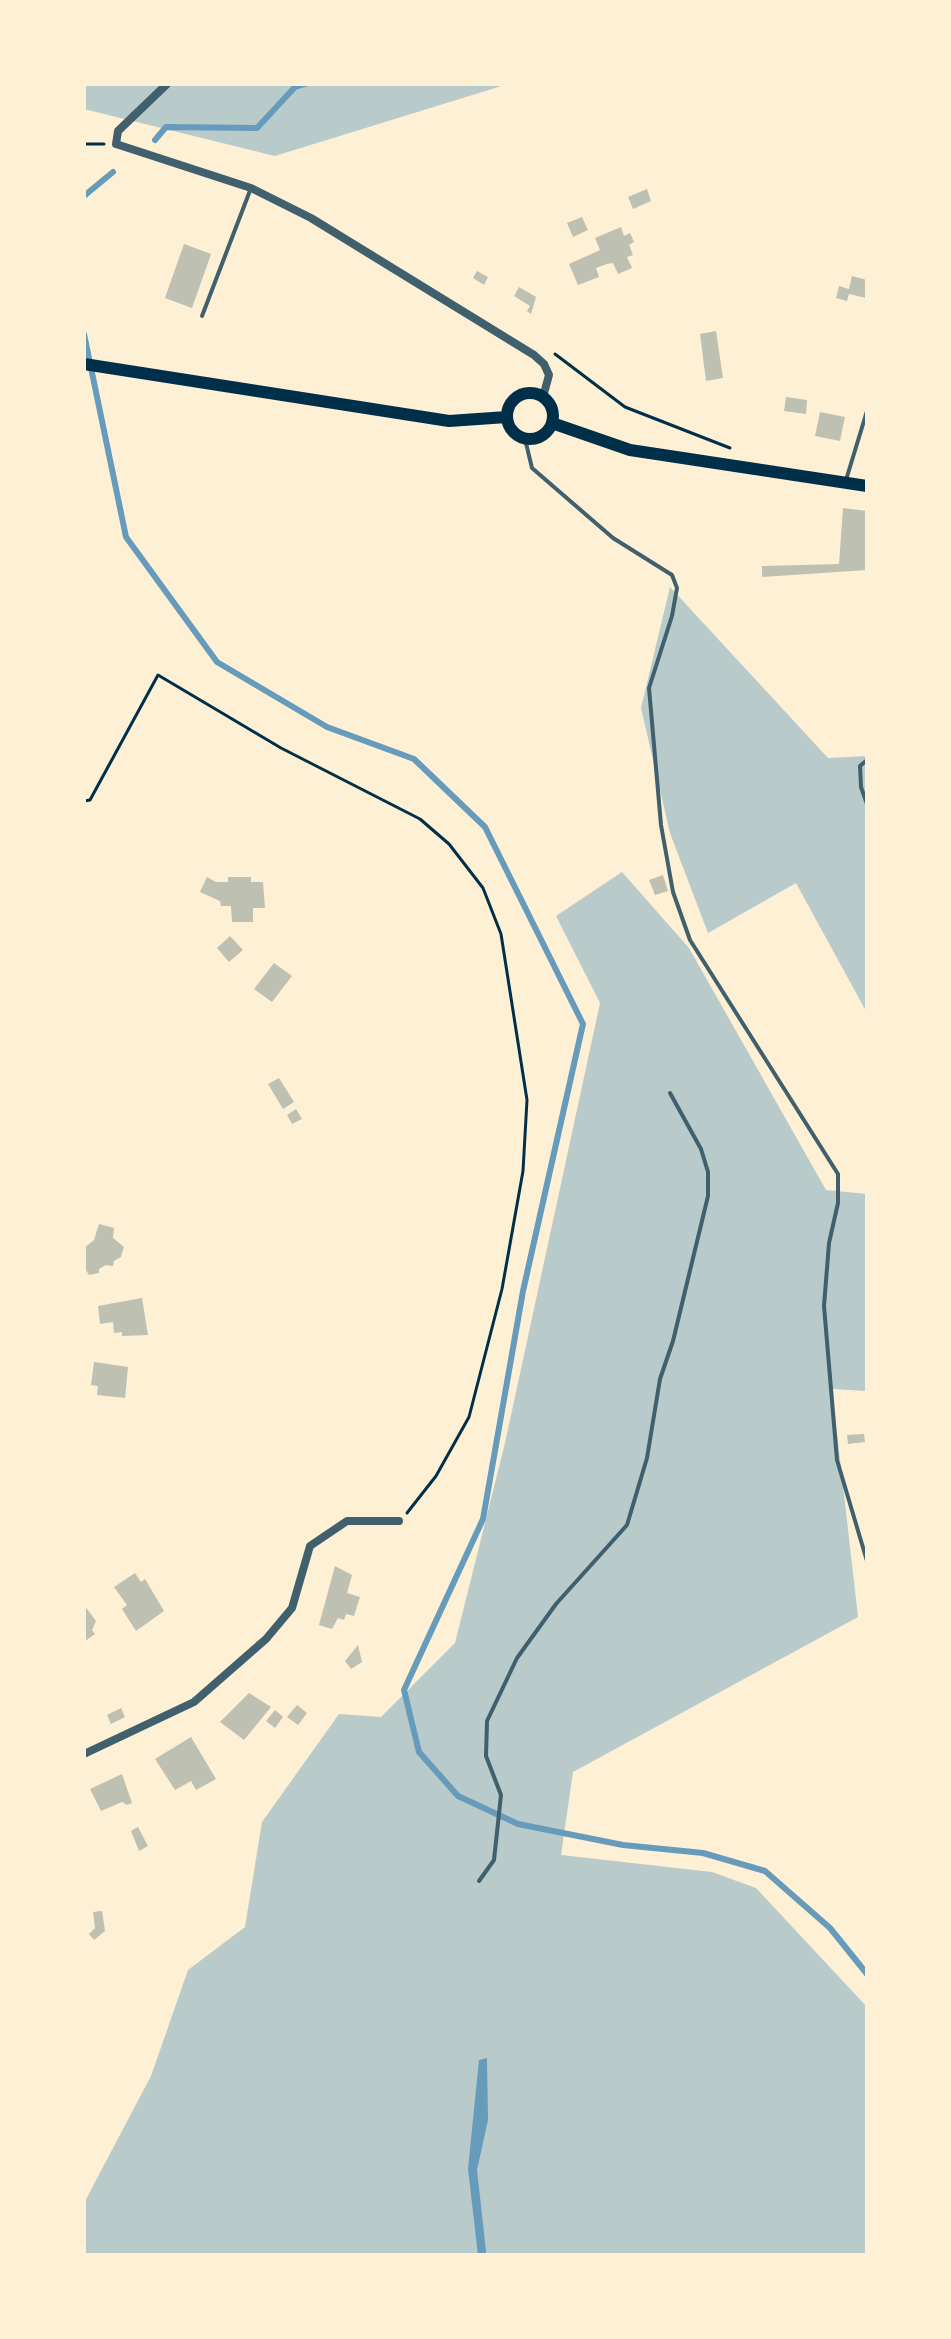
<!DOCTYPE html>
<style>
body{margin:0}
#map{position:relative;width:951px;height:2339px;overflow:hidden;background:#fdf0d5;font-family:"Open Sans",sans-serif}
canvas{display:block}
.frame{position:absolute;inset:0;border:86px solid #fdf0d5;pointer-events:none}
</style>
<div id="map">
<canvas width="951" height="2339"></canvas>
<div class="frame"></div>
</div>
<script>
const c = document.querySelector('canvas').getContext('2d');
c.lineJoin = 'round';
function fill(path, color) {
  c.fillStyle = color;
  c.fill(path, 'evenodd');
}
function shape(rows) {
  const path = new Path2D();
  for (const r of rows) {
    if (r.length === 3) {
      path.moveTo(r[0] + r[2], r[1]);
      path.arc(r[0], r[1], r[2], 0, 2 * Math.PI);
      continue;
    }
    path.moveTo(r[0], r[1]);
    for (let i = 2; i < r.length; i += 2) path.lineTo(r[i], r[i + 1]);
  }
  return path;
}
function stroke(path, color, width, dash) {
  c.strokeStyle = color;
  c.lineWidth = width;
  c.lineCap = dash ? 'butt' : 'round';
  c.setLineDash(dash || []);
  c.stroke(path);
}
const green = shape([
 [84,84,508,84,275,156,84,109],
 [670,587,828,758,867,756,867,1013,796,883,708,933,670,833,641,708],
 [622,872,689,948,826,1190,867,1194,867,1391,832,1389,858,1617,573,1772,561,1855,712,1872,756,1888,867,2007,867,2255,84,2255,84,2203,151,2076,188,1970,245,1927,262,1822,339,1714,381,1717,455,1643,505,1443,600,1003,556,916]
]);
const water = shape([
 [487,2058,488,2120,477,2170,486,2251,486,2255,478,2255,468,2169,479,2060]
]);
const stream = shape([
 [155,140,166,127,257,128,295,87,305,84],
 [84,196,113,172],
 [84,334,126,537,217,662,327,727,414,759,485,827,583,1024,523,1291,483,1519,404,1690,419,1752,458,1796,518,1824,623,1845,703,1853,765,1871,830,1928,867,1974]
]);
const building = shape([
 [647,189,651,201,633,209,628,197],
 [582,217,588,230,573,237,567,223],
 [621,227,624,236,630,233,634,242,629,245,633,255,627,257,632,268,618,274,613,263,607,264,596,268,599,277,578,285,569,264,600,250,595,238],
 [184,244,211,254,192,308,165,298],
 [477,271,488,277,484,285,473,278],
 [852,276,867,280,866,298,849,294,847,301,836,298,839,286,849,289],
 [519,287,536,297,531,314,527,311,530,306,514,296],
 [716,331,723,378,706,381,700,334],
 [786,397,807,400,806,414,784,411],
 [820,412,845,417,840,441,815,436],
 [843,508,867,511,867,570,762,577,762,566,839,564],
 [663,875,668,891,655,895,649,880],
 [207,877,216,882,228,882,228,877,251,877,251,882,263,882,265,908,253,908,253,922,232,922,231,906,221,906,220,901,200,892],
 [230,936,243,950,229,962,217,948],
 [274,963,292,976,272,1002,254,989],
 [279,1078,294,1102,283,1109,268,1084],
 [296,1109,302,1119,292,1124,287,1115],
 [99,1224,114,1228,113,1238,124,1247,121,1257,114,1261,113,1266,106,1265,99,1269,99,1273,89,1275,84,1267,84,1248,94,1240],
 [142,1298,148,1335,122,1336,122,1332,114,1333,113,1322,100,1324,98,1306],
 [94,1362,128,1367,125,1398,97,1395,98,1386,91,1385],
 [864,1434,865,1442,848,1444,847,1435],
 [335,1566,352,1575,347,1593,360,1597,354,1616,346,1614,344,1620,338,1618,332,1629,319,1625],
 [135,1573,141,1582,145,1579,164,1611,136,1631,122,1609,127,1605,114,1587],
 [84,1605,96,1621,92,1630,95,1634,84,1642],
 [358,1645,362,1662,351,1669,345,1661],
 [249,1693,271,1707,244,1740,220,1722],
 [297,1705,307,1713,298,1725,287,1717],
 [121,1708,125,1717,111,1724,107,1715],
 [275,1710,283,1717,275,1728,266,1721],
 [191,1737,216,1779,196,1790,191,1781,175,1790,155,1759],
 [122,1774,132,1803,127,1805,122,1802,101,1811,90,1789],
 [138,1827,148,1846,139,1851,131,1831],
 [102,1911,105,1931,94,1940,89,1934,95,1928,93,1912]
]);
const path = shape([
 [84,144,104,144],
 [555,354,625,407,730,448],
 [84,801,90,800,158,675,281,748,420,819,449,844,483,888,501,934,527,1100,523,1171,502,1289,469,1417,436,1476,407,1513]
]);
const service = shape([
 [202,316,251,188],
 [525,439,532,468,613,538,672,575,677,588,672,616,649,688,661,825,673,892,690,940,838,1174,838,1203,829,1243,824,1306,837,1460,867,1561],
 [846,480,867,411],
 [867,760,860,766,861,787,867,804],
 [479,1881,494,1860,501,1795,486,1756,487,1721,517,1658,556,1604,627,1525,647,1458,660,1379,673,1341,708,1196,708,1172,701,1149,670,1093]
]);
const minor = shape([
 [167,84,118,131,116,144,251,188,311,218,534,355,544,364,549,375,543,397],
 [84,1754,194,1702,266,1639,292,1608,310,1546,347,1521,399,1521]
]);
const primary = shape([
 [84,364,449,421,507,417],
 [530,416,23],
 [552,423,630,450,867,486]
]);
fill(green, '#b9caca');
fill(water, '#669bbc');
stroke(stream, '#669bbc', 6);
fill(building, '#bec0b2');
stroke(path, '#003049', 3);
stroke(service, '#3f606c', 4);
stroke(minor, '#3f606c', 8);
stroke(primary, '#003049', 12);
</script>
